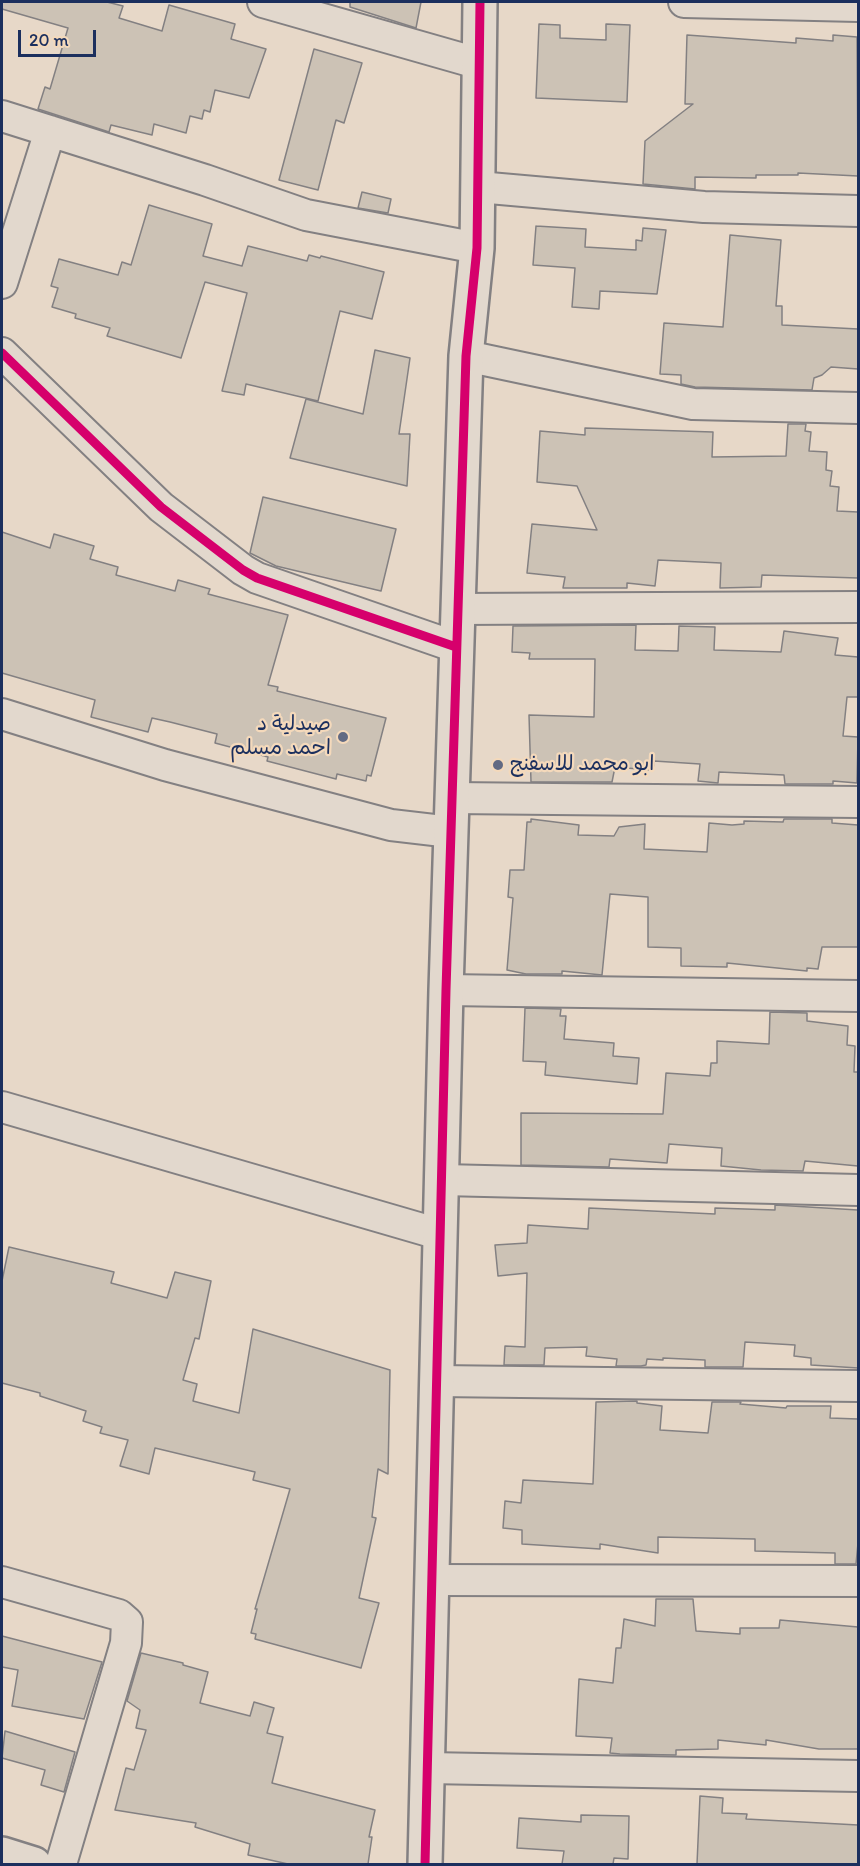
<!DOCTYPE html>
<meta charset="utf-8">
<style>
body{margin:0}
#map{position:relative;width:860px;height:1866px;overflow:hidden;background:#e7d8c8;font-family:Itim,sans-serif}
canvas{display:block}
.frame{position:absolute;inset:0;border:3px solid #1b2f5e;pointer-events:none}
.scale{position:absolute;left:18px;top:30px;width:78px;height:27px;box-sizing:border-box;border:3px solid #1b2f5e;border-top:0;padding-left:8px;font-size:18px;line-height:21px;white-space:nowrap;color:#1b2f5e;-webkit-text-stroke:4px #f4d9bb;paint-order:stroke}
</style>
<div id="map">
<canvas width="860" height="1866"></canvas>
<div class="frame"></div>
<div class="scale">20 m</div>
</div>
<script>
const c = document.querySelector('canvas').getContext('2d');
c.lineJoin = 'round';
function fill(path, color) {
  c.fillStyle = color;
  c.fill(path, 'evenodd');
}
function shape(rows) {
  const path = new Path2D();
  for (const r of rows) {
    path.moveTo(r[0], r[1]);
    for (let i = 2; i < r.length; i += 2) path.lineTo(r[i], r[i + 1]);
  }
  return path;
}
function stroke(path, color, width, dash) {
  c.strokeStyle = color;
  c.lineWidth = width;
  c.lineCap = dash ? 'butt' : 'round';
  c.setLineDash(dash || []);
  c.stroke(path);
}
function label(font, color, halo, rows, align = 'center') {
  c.font = font + ' Itim,"Playpen Sans Arabic",sans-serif';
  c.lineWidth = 4.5;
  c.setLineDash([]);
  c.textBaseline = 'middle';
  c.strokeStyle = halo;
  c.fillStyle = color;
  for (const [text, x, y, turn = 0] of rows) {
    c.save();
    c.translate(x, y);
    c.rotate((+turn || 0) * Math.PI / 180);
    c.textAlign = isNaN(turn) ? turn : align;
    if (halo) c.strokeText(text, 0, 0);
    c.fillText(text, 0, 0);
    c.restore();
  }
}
const building = shape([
 [2,2,107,2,123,6,119,18,162,31,169,5,235,24,231,39,266,49,249,98,215,90,210,112,204,110,202,119,190,116,186,133,154,124,152,135,111,125,109,132,38,109,45,87,50,89,68,28,2,9,2,2],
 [350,2,421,2,416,28,350,7,350,2],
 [539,24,560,25,560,38,606,40,606,24,630,25,627,102,536,98,539,24],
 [687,35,796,43,796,38,833,41,833,35,857,37,858,176,798,173,798,175,756,175,756,178,695,177,695,189,643,184,645,141,693,104,685,104,687,35],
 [314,49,362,63,344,123,336,120,318,190,279,180,314,49],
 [362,192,391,199,388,213,358,208,362,192],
 [149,205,212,224,203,256,242,266,248,246,307,261,309,255,320,258,321,256,384,272,372,319,340,311,318,401,246,384,244,395,222,391,247,293,205,282,181,358,107,336,110,328,75,318,76,314,52,307,58,288,51,286,59,259,118,275,122,262,131,265,149,205],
 [536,226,586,229,585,247,636,250,636,240,642,241,643,228,666,230,657,294,600,291,599,309,572,307,575,268,533,265,536,226],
 [730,235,781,240,776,306,782,306,782,325,858,329,858,369,831,367,822,375,814,378,812,390,695,387,681,384,681,375,660,374,664,323,723,327,730,235],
 [375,350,410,358,399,434,410,434,407,486,290,458,306,399,363,414,375,350],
 [788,424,806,424,805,431,811,432,809,451,827,452,826,470,832,471,830,486,839,487,837,511,858,512,858,578,762,575,761,587,720,588,721,563,658,560,655,586,627,583,627,588,563,588,565,577,527,573,532,524,597,530,577,486,537,482,540,431,585,435,585,428,713,432,712,457,786,456,788,424],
 [263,497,396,529,381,591,276,566,250,553,263,497],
 [2,532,50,548,54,534,94,546,90,559,118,567,116,575,175,591,178,580,210,589,208,594,288,615,268,685,278,687,277,691,386,718,371,776,367,775,366,781,337,774,336,779,267,761,268,757,215,743,217,734,170,722,152,718,148,732,91,717,95,700,2,673,2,532],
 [636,625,635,650,678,651,679,626,715,627,714,650,781,652,784,631,838,638,835,655,858,657,858,697,847,697,843,736,858,737,857,783,833,781,833,784,785,784,784,775,719,772,718,783,698,781,700,764,654,761,654,766,650,766,650,770,615,767,612,782,531,782,529,715,594,717,595,659,529,659,530,653,512,652,513,626,636,625],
 [531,819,579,825,578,835,614,836,619,827,645,824,644,849,707,852,709,823,732,825,744,824,744,821,783,822,784,819,832,819,832,823,858,825,858,947,822,947,818,969,807,968,807,971,727,963,727,967,681,966,681,948,648,947,648,897,610,894,602,975,562,971,562,974,526,974,507,970,513,898,508,897,510,870,524,870,527,822,531,822,531,819],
 [525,1008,561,1009,560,1016,566,1016,564,1039,614,1043,613,1056,639,1058,637,1084,545,1075,546,1062,523,1061,525,1008],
 [770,1012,807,1013,807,1021,848,1026,847,1045,855,1046,854,1072,858,1072,858,1166,805,1161,803,1171,761,1170,721,1166,722,1148,669,1144,667,1163,610,1159,609,1167,521,1165,521,1113,663,1114,666,1073,710,1076,711,1063,717,1063,717,1041,769,1044,770,1012],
 [775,1205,858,1210,858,1368,811,1365,811,1358,794,1356,795,1345,745,1342,743,1367,705,1367,705,1360,663,1358,663,1360,647,1359,646,1365,641,1366,616,1366,617,1359,586,1356,587,1347,545,1348,544,1365,504,1365,505,1346,525,1347,527,1273,498,1276,495,1245,527,1243,528,1225,588,1229,589,1208,715,1214,715,1208,775,1210,775,1205],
 [9,1247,114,1272,111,1283,167,1298,175,1272,211,1281,199,1339,195,1338,183,1380,197,1384,193,1401,239,1413,253,1329,390,1370,388,1474,378,1469,372,1517,376,1518,359,1598,379,1603,361,1668,255,1639,256,1634,251,1633,257,1609,255,1609,290,1489,253,1480,255,1472,155,1448,149,1474,120,1466,128,1440,100,1433,102,1427,83,1421,86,1411,40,1396,40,1393,2,1383,2,1281,9,1247],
 [637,1401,637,1403,662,1406,660,1430,708,1433,712,1402,741,1402,740,1404,786,1408,787,1406,831,1406,830,1418,858,1419,858,1543,856,1564,835,1564,835,1553,755,1551,755,1539,658,1537,658,1553,600,1544,600,1549,522,1544,522,1530,503,1528,505,1501,521,1503,523,1480,593,1484,596,1402,637,1401],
 [656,1599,693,1599,696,1631,740,1634,740,1628,779,1628,780,1620,858,1627,858,1749,819,1749,766,1740,766,1745,718,1740,718,1749,676,1750,676,1755,620,1754,610,1753,612,1738,576,1736,579,1679,613,1683,616,1648,621,1648,624,1619,655,1626,656,1599],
 [2,1636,102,1662,84,1719,12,1706,18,1670,2,1667,2,1636],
 [141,1653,183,1663,183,1665,208,1672,200,1703,250,1716,254,1702,274,1708,267,1733,283,1737,272,1783,375,1810,369,1837,372,1837,368,1864,288,1864,248,1855,250,1844,195,1827,196,1823,115,1810,126,1768,134,1770,146,1730,136,1728,140,1710,127,1701,141,1653],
 [5,1731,75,1752,64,1792,41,1785,45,1770,2,1758,5,1731],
 [700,1796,723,1798,722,1813,747,1814,746,1819,858,1825,858,1864,697,1864,700,1796],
 [581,1815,629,1816,628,1859,614,1858,613,1864,562,1864,564,1851,517,1848,519,1818,581,1822,581,1815]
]);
const street = shape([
 [263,2,477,63],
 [684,2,858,6],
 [2,116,205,180,306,215,477,248],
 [478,187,704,207,858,211],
 [2,283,50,131],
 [2,353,161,507,243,570,257,578,456,647],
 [466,356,693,404,858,408],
 [457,609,858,607],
 [2,714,165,765,391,825,451,832],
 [452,798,858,802],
 [446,990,858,996],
 [2,1107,439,1234],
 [443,1180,858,1190],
 [437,1381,858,1386],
 [433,1580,858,1581],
 [2,1582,119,1615,127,1622,126,1643,61,1864],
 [428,1768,858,1776]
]);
const secondary = shape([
 [2,1854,34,1864],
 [425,1864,446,990,466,356,477,248,480,2]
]);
const cycleway = shape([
 [2,353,161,507,243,570,257,578,456,647],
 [425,1864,446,990,466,356,477,248,480,2]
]);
const markers = [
 [343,737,6,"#626a83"],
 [498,765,6,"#626a83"]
];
const poiNames = [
 ["صيدلية د",331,725],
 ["احمد مسلم",331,749],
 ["ابو محمد للاسفنج",510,765,"left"]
];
fill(building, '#ccc2b5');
stroke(building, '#838082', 1.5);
stroke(street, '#838082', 34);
stroke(secondary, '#838082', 38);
stroke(street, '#e2d8cd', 30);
stroke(secondary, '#e2d8cd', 33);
stroke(cycleway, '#d6006c', 9);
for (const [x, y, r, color] of markers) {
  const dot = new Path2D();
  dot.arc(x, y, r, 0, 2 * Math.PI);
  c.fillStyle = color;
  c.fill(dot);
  stroke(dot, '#f4d9bb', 2);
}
label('21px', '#1b2f5e', '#f4d9bb', poiNames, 'right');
</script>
